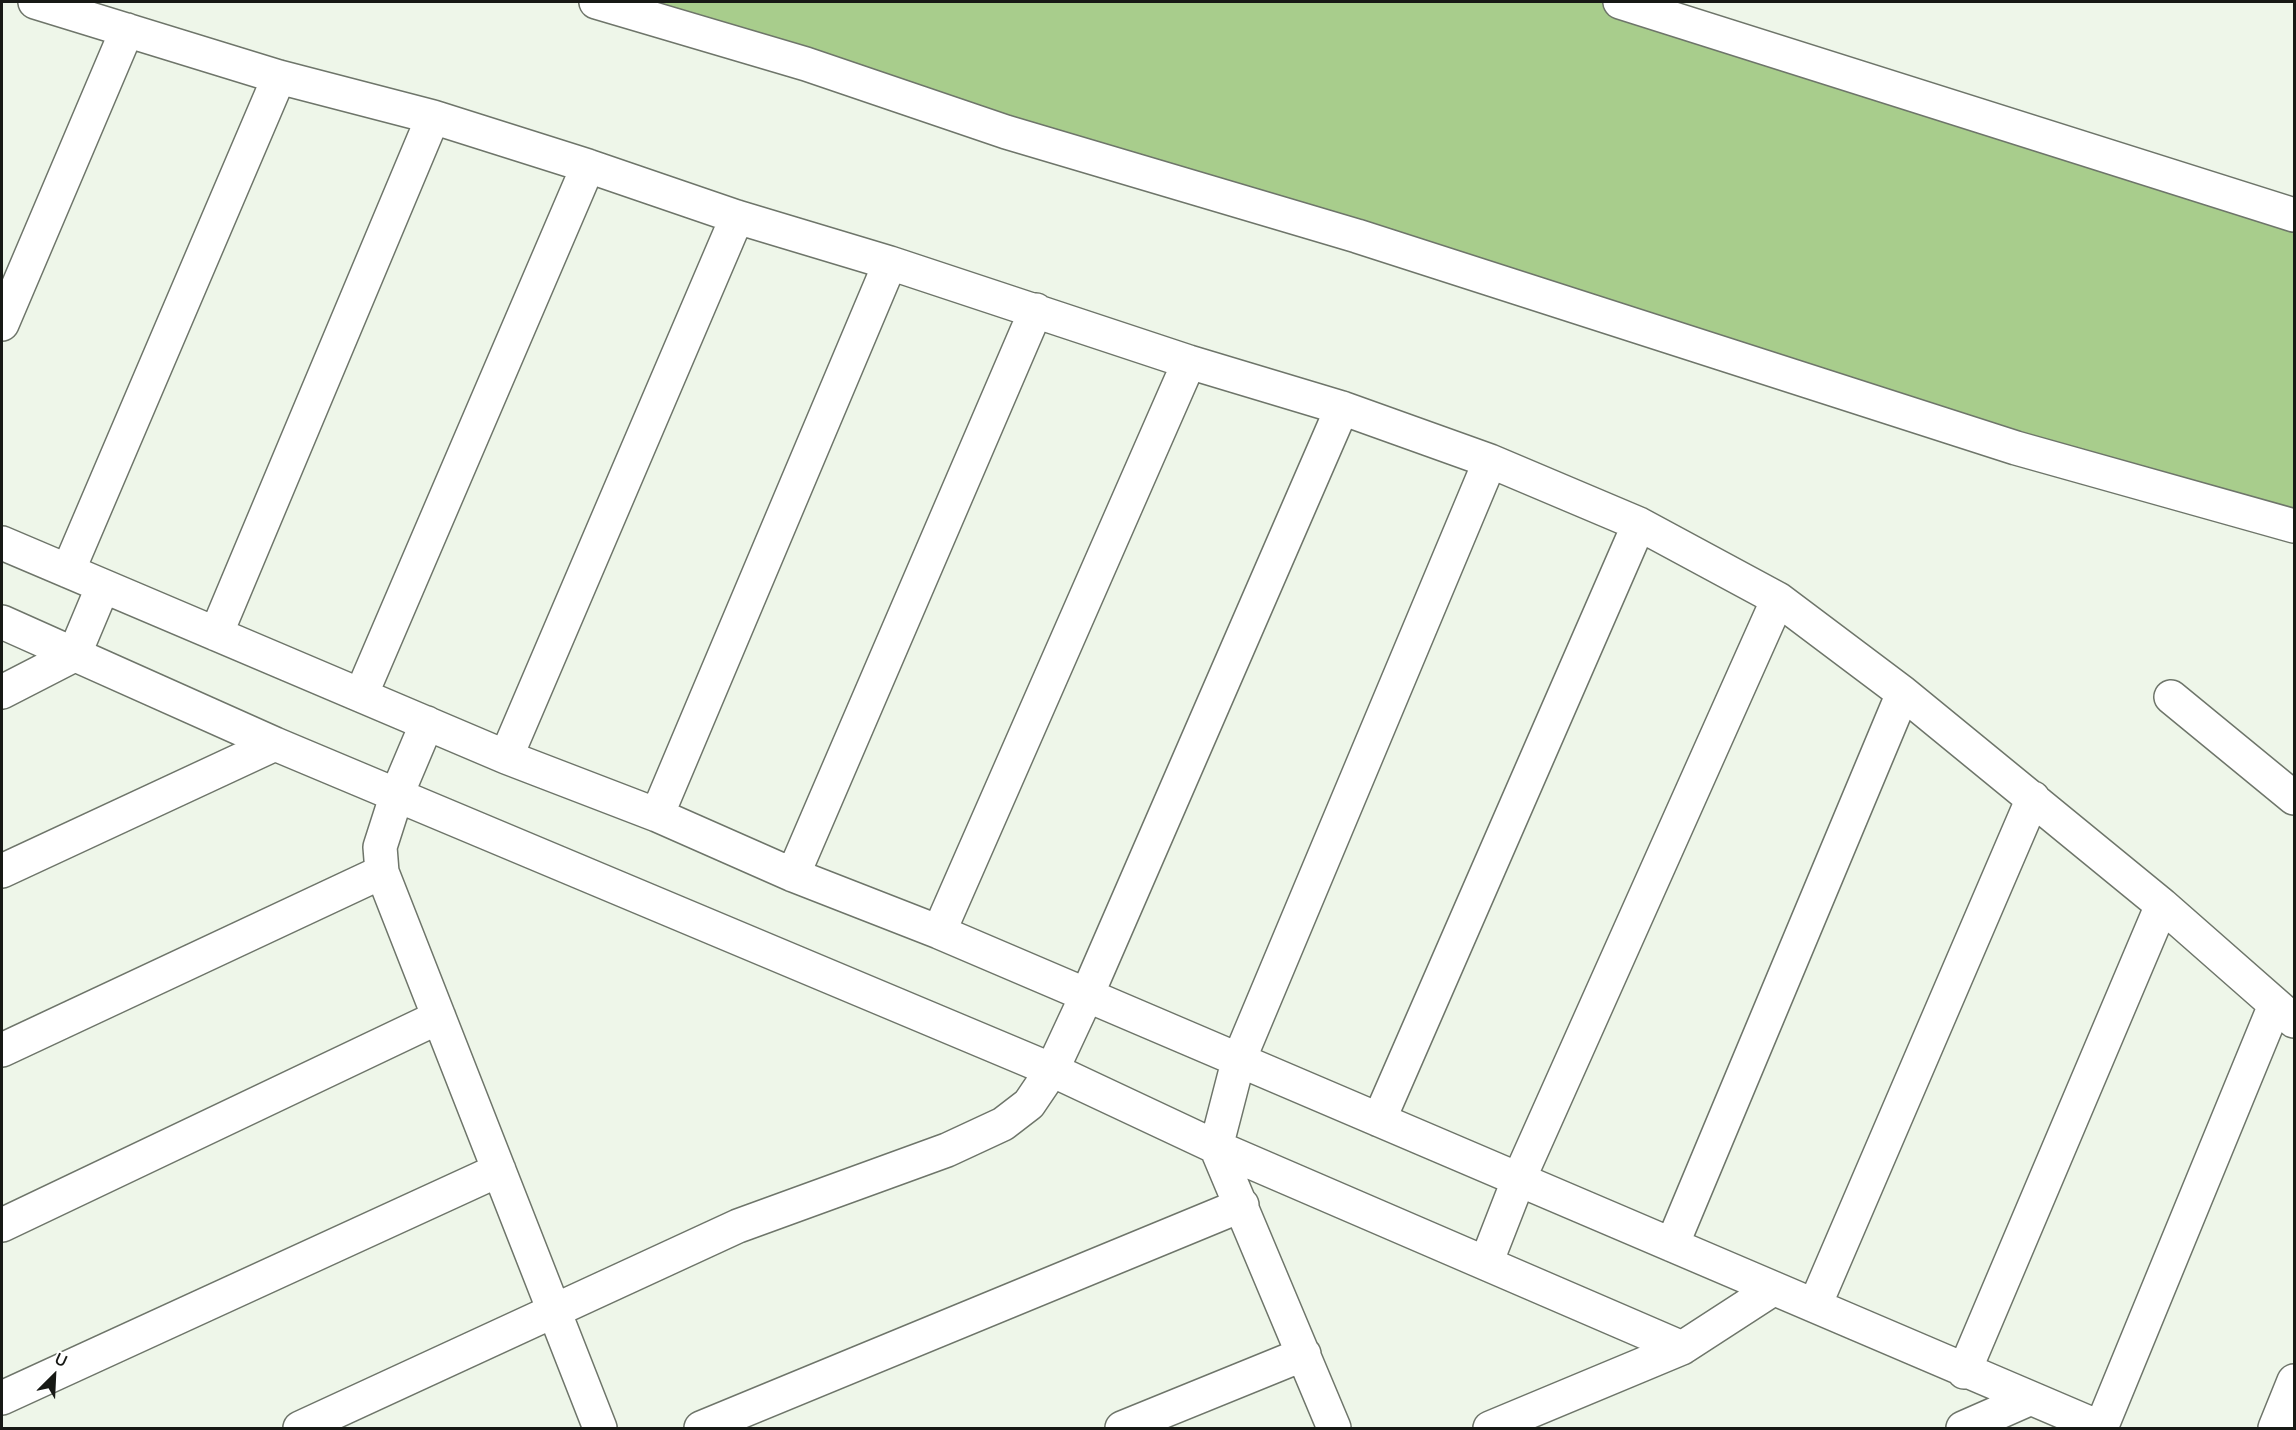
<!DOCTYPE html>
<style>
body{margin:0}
#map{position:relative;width:2296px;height:1430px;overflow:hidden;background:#eef6e9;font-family:Manrope,sans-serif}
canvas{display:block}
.frame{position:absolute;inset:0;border:3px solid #171915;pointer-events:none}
.north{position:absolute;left:24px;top:1346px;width:60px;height:60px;-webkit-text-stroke:4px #fff;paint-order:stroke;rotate:24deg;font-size:16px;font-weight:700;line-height:24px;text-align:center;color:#171915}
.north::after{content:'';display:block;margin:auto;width:21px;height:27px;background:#171915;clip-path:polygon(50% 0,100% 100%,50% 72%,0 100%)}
</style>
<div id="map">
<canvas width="2296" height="1430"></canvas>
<div class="frame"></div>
<div class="north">U</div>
</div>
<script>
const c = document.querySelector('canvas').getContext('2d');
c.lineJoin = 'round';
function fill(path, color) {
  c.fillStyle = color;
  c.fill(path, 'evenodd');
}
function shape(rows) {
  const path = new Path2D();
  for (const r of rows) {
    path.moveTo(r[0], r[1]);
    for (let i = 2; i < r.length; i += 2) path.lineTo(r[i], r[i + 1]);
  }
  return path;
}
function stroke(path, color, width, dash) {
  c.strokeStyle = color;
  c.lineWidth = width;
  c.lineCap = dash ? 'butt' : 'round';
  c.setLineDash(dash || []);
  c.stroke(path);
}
const water = shape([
 [582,2,1620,2,2294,215,2294,526]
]);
const minor = shape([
 [35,2,279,77,433,117,588,166,737,217,890,263,1189,362,1342,408,1490,461,1639,524,1778,599,1903,693,2162,905,2294,1021],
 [596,2,806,64,1006,132,1357,236,2016,448,2294,526],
 [1620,2,2294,215],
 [2,324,127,30],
 [2,543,506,757,657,815,793,875,939,932,2101,1428],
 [68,571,279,77],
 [2,622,275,744,1052,1070,1216,1147,1682,1348],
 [216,634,433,117],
 [2,692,74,655,103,586],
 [361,695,588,166],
 [2171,697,2294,798],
 [427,723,397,794,380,847,382,872,600,1428],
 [506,757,737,217],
 [657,815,890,263],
 [2,871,275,744],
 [793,875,1036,310],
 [939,932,1189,362],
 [2,1050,382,872],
 [1379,1120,1639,524],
 [2,1225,439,1017],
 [1672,1245,1903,693],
 [1486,1263,1518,1181,1778,599],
 [1815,1305,2033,798],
 [1964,1372,2162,905],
 [2,1398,499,1170],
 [300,1428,738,1226,947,1150,1003,1124,1029,1104,1052,1070,1086,997,1342,408],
 [701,1428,1242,1205],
 [1122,1428,1304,1354],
 [1334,1428,1216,1147,1238,1062,1490,461],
 [1490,1428,1682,1348,1773,1289],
 [1963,1428,2029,1399],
 [2101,1428,2275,1005],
 [2275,1428,2294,1381]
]);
fill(water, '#a8cd8c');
stroke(minor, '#6e756a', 36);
stroke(minor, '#fff', 33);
</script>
